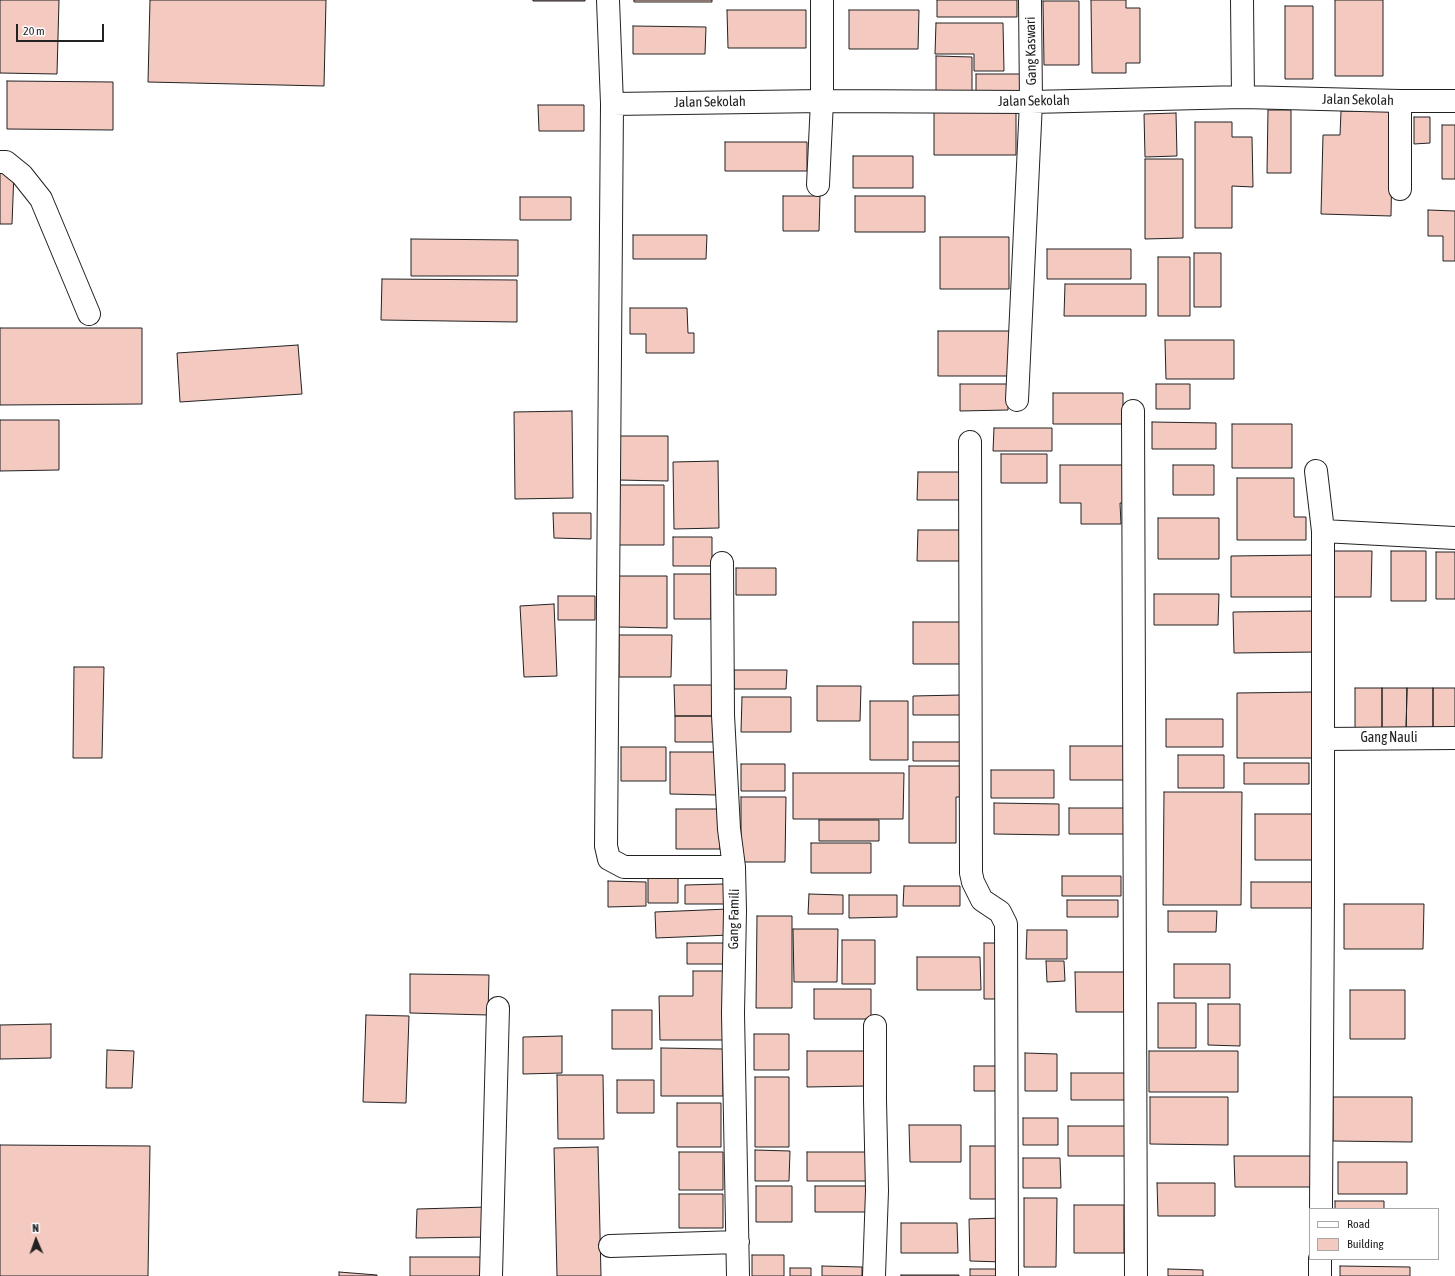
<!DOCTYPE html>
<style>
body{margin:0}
#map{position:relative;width:1455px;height:1276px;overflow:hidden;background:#fff;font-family:"Asap Condensed",sans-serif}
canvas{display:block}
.legend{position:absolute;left:1309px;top:1208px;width:130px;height:52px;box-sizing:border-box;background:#fff;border:1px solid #a7a7a7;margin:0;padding:5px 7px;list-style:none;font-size:12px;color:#222}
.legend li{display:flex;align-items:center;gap:8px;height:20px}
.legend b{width:20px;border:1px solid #a7a7a7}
.north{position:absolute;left:16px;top:1220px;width:40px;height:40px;-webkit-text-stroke:3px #fff;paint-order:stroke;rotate:358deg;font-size:11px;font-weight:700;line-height:16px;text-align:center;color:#222}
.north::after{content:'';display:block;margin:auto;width:14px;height:18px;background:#222;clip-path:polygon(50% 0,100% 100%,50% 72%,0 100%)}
.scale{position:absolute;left:16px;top:24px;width:88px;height:18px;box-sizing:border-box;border:2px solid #222;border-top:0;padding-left:5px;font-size:12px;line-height:14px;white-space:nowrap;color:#222;-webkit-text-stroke:3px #fff;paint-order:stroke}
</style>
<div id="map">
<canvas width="1455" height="1276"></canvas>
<ul class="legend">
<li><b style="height:5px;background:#fff"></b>Road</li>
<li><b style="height:11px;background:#f3c9c0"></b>Building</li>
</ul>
<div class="north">N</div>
<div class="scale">20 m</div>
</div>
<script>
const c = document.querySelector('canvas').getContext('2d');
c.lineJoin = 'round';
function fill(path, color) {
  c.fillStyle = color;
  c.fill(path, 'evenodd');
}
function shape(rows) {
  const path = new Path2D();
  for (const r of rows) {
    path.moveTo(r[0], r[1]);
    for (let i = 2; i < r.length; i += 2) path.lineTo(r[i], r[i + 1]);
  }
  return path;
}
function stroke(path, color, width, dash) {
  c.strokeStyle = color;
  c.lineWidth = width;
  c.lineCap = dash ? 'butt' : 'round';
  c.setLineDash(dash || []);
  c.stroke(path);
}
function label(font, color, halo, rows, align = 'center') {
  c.font = font + ' "Asap Condensed",sans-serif';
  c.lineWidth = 3;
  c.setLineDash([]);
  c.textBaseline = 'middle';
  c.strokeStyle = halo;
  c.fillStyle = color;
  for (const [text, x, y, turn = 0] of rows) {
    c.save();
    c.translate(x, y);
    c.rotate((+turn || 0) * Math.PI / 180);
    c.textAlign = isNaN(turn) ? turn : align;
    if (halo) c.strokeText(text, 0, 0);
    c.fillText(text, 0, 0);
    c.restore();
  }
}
const building = shape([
 [0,0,59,0,57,74,0,73,0,0],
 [150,0,326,0,324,86,148,82,150,0],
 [533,0,585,0,585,1,533,1,533,0],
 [634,0,712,0,712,2,634,2,634,0],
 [937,0,1017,0,1017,17,937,17,937,0],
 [1091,0,1126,0,1126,8,1140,8,1140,63,1126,63,1126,73,1092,73,1091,0],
 [1335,0,1383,0,1383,76,1335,76,1335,0],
 [1043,1,1079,1,1079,65,1044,65,1043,1],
 [1285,6,1313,6,1313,79,1285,79,1285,6],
 [727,10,806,10,806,48,728,48,727,10],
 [849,10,919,10,918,49,849,49,849,10],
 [936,23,1003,23,1004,71,974,71,974,54,935,54,936,23],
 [633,26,706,27,705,54,633,54,633,26],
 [936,56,972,57,972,99,936,99,936,56],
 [976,74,1028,74,1028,100,976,100,976,74],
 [7,81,113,82,113,130,7,129,7,81],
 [538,105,584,105,584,131,539,131,538,105],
 [1393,105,1391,216,1321,214,1323,135,1340,135,1341,111,1374,111,1393,105],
 [1268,110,1291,110,1291,173,1267,173,1268,110],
 [934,112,1016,112,1016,155,934,155,934,112],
 [1176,113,1177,156,1145,157,1144,114,1176,113],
 [1414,117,1430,117,1430,143,1414,144,1414,117],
 [1195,122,1232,122,1232,137,1252,137,1253,187,1232,186,1232,228,1195,228,1195,122],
 [1442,125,1455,125,1455,179,1442,179,1442,125],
 [725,142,807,142,807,171,725,171,725,142],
 [853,156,913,156,913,188,853,188,853,156],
 [1145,159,1183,159,1183,238,1145,239,1145,159],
 [0,171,14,172,12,224,0,224,0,171],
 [783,196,820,196,819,231,783,231,783,196],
 [855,196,925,196,925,232,855,232,855,196],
 [520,197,571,197,571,220,520,220,520,197],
 [1428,210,1455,211,1455,261,1443,261,1443,236,1428,236,1428,210],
 [633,235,707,235,706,259,633,259,633,235],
 [940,237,1009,237,1009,289,940,289,940,237],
 [411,239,518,240,518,276,411,276,411,239],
 [1047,249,1131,249,1131,279,1047,279,1047,249],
 [1194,253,1221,253,1221,307,1194,307,1194,253],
 [1158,257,1190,257,1190,316,1158,316,1158,257],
 [382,279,517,280,517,322,381,320,382,279],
 [1065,284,1146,284,1146,316,1064,316,1065,284],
 [630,308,687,308,688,333,694,333,694,353,646,353,646,334,630,334,630,308],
 [0,328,142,328,142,404,0,405,0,328],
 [938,331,1015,331,1015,376,938,376,938,331],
 [1165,340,1234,340,1234,379,1166,379,1165,340],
 [298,345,302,394,180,402,177,353,298,345],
 [960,384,1008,384,1008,410,960,411,960,384],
 [1156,384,1190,384,1190,409,1156,409,1156,384],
 [1053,393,1123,393,1123,424,1053,424,1053,393],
 [572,411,573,498,515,499,514,412,572,411],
 [0,420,59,420,59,470,0,471,0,420],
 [1152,422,1216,423,1216,449,1152,449,1152,422],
 [1232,424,1292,424,1292,468,1232,468,1232,424],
 [994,428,1052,428,1052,451,993,451,994,428],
 [619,436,668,436,668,481,618,480,619,436],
 [1001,454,1047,454,1047,483,1001,483,1001,454],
 [718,461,719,528,674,529,673,462,718,461],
 [1060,465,1127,465,1127,503,1120,503,1121,524,1081,524,1081,503,1060,503,1060,465],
 [1173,465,1214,465,1214,495,1173,495,1173,465],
 [918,472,967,472,967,500,917,500,918,472],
 [1237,478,1294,478,1294,517,1306,517,1306,540,1237,540,1237,478],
 [614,485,664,485,664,545,614,545,614,485],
 [553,513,591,513,591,539,554,538,553,513],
 [1158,518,1219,518,1219,559,1158,559,1158,518],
 [918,530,965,530,966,561,917,561,918,530],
 [673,537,712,537,712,566,673,566,673,537],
 [1329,551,1372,551,1371,597,1329,597,1329,551],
 [1391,551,1426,551,1426,601,1391,601,1391,551],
 [1436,552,1455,552,1455,599,1436,599,1436,552],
 [1316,555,1316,597,1231,597,1231,556,1316,555],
 [736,568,776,568,776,595,736,595,736,568],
 [674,574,711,574,711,619,674,619,674,574],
 [619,576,667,576,667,628,618,627,619,576],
 [1154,594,1219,594,1218,625,1154,625,1154,594],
 [558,596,595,596,595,620,558,620,558,596],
 [554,604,557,676,524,677,520,606,554,604],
 [1316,611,1317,652,1234,653,1233,612,1316,611],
 [913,622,966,622,966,664,913,664,913,622],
 [619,635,672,635,671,677,619,677,619,635],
 [74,667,104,667,102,758,73,758,74,667],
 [734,670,787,670,786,689,734,689,734,670],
 [674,685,716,685,716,716,675,716,674,685],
 [817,686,861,686,860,721,817,721,817,686],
 [1355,688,1382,688,1382,733,1355,733,1355,688],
 [1382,688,1407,688,1406,733,1382,733,1382,688],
 [1407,688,1433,688,1433,733,1406,733,1407,688],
 [1433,688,1455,688,1455,733,1433,733,1433,688],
 [1314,692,1314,758,1237,758,1237,693,1314,692],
 [961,695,961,715,913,715,913,696,961,695],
 [742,697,791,697,791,732,741,732,742,697],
 [870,701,908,701,908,760,870,760,870,701],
 [675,716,716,716,716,742,675,742,675,716],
 [1166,719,1223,719,1223,747,1166,747,1166,719],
 [913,742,965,742,964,761,913,761,913,742],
 [1070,746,1125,746,1124,780,1070,780,1070,746],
 [621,747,666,747,666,781,621,781,621,747],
 [670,752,717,752,717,795,670,794,670,752],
 [1178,755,1224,755,1224,788,1178,788,1178,755],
 [1244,763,1309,763,1309,784,1244,784,1244,763],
 [741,764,785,764,785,791,741,791,741,764],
 [909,766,969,766,969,797,956,797,956,843,909,843,909,766],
 [991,770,1054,770,1054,798,991,798,991,770],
 [793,773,904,773,903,819,793,819,793,773],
 [1164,792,1242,792,1241,905,1163,905,1164,792],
 [741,797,786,797,785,862,741,862,741,797],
 [994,803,1059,804,1059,835,994,834,994,803],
 [1069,808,1130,808,1130,834,1069,834,1069,808],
 [676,809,720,809,720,849,676,849,676,809],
 [1255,814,1312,814,1312,860,1255,860,1255,814],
 [819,820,879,820,879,841,819,841,819,820],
 [811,843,871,843,871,873,811,873,811,843],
 [648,872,678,872,678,903,648,903,648,872],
 [1062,876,1121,876,1121,896,1062,896,1062,876],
 [608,881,646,882,646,906,608,907,608,881],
 [1251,882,1315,882,1314,908,1251,908,1251,882],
 [724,884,724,904,685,904,685,885,724,884],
 [904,886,960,886,960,906,903,906,904,886],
 [809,894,843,895,843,914,808,914,809,894],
 [849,895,897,895,897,917,849,918,849,895],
 [1067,900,1118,900,1118,917,1067,917,1067,900],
 [1344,904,1424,904,1423,949,1344,949,1344,904],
 [729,909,730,935,656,938,655,912,729,909],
 [1168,911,1217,911,1216,932,1168,932,1168,911],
 [757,916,792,916,792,1008,756,1008,757,916],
 [793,929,838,929,837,982,794,982,793,929],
 [1027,930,1067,930,1067,959,1026,959,1027,930],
 [842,940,875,940,875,984,842,984,842,940],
 [687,943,728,943,728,964,687,964,687,943],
 [984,943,1005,943,1005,999,984,999,984,943],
 [917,957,980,957,981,990,917,990,917,957],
 [1046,961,1064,961,1065,981,1047,982,1046,961],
 [1174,964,1230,964,1230,998,1174,998,1174,964],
 [693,971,725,971,725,1040,660,1040,659,996,693,996,693,971],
 [1075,972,1129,972,1128,1012,1076,1012,1075,972],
 [410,974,489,975,488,1015,410,1013,410,974],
 [814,989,871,989,871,1019,814,1019,814,989],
 [1350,990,1405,990,1405,1039,1350,1039,1350,990],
 [1158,1003,1196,1003,1196,1048,1158,1048,1158,1003],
 [1208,1004,1240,1004,1240,1046,1208,1045,1208,1004],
 [612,1010,652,1010,652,1049,612,1049,612,1010],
 [366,1015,409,1016,406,1103,363,1102,366,1015],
 [51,1024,51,1058,0,1059,0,1025,51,1024],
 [754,1034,789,1034,789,1070,754,1070,754,1034],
 [562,1036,562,1073,523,1074,523,1037,562,1036],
 [661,1048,723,1049,723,1096,661,1096,661,1048],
 [107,1050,134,1051,132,1088,106,1088,107,1050],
 [807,1051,867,1051,867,1086,807,1087,807,1051],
 [1149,1051,1238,1051,1238,1092,1149,1092,1149,1051],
 [1025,1053,1057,1054,1057,1091,1025,1091,1025,1053],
 [974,1066,1001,1066,1001,1091,974,1091,974,1066],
 [1071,1073,1133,1073,1133,1100,1071,1100,1071,1073],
 [557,1075,603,1075,604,1139,558,1139,557,1075],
 [755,1077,789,1077,789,1147,755,1147,755,1077],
 [617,1080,654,1080,654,1113,617,1113,617,1080],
 [1150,1097,1228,1097,1228,1145,1150,1144,1150,1097],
 [1333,1097,1412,1097,1412,1142,1333,1141,1333,1097],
 [677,1103,721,1103,721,1147,677,1147,677,1103],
 [1023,1118,1058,1118,1058,1145,1023,1145,1023,1118],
 [909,1125,961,1125,961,1162,910,1162,909,1125],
 [1068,1126,1133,1126,1134,1156,1068,1156,1068,1126],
 [0,1145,150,1146,148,1276,0,1276,0,1145],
 [970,1146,1006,1146,1006,1199,970,1199,970,1146],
 [598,1147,601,1276,557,1276,554,1148,598,1147],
 [755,1150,790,1151,789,1181,755,1181,755,1150],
 [679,1152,723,1152,723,1190,679,1190,679,1152],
 [807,1152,872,1152,872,1181,807,1181,807,1152],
 [1234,1156,1319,1156,1319,1187,1235,1187,1234,1156],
 [1023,1158,1060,1158,1061,1188,1023,1188,1023,1158],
 [1338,1162,1407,1162,1407,1194,1338,1194,1338,1162],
 [1157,1183,1215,1183,1215,1216,1158,1216,1157,1183],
 [756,1186,792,1186,792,1222,756,1222,756,1186],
 [815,1186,869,1186,869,1212,815,1212,815,1186],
 [679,1194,723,1194,723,1228,679,1228,679,1194],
 [1024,1198,1057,1198,1056,1267,1024,1267,1024,1198],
 [1335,1201,1384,1201,1384,1209,1335,1209,1335,1201],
 [1074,1205,1124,1205,1124,1253,1074,1253,1074,1205],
 [488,1207,490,1237,416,1238,417,1209,488,1207],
 [1003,1218,1003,1262,970,1261,969,1219,1003,1218],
 [901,1223,957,1223,958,1253,901,1253,901,1223],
 [752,1255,784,1255,784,1276,752,1276,752,1255],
 [410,1257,488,1257,489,1276,410,1276,410,1257],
 [822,1266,862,1267,862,1276,822,1276,822,1266],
 [1340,1266,1410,1267,1410,1276,1340,1276,1340,1266],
 [790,1268,811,1268,811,1276,790,1276,790,1268],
 [970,1269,1006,1269,1006,1276,970,1276,970,1269],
 [1168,1269,1203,1270,1203,1276,1168,1276,1168,1269],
 [339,1272,377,1275,377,1276,339,1276,339,1272],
 [901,1275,959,1275,959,1276,901,1276,901,1275]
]);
const minor = shape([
 [608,0,612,104,606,846,609,859,624,867,734,867],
 [1242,0,1243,97],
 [612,104,822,101,1031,102,1243,97,1400,101,1455,101],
 [0,162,6,162,22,175,41,199,89,314],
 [818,185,822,101,822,0],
 [1400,189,1400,101],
 [1017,400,1031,102,1030,0],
 [1133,411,1136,1276],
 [970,442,971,873,973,882,982,900,1000,912,1006,924,1007,1276],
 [1316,471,1323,531,1323,899,1321,1209],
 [1323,531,1455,538],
 [722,563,723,715,729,829,734,867,735,911,733,1013,738,1276],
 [1324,739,1455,738],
 [610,1246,738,1242],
 [491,1276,498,1008],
 [874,1276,877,1191,875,1100,875,1026],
 [1320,1276,1320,1259]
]);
const streetNames = [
 ["Gang Kaswari",1031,51,-91],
 ["Jalan Sekolah",1358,100,1],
 ["Jalan Sekolah",1034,101,-1],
 ["Jalan Sekolah",710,102,-1],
 ["Gang Nauli",1389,738],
 ["Gang Famili",734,919,-89]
];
fill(building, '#f3c9c0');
stroke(building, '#222', 1);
stroke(minor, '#222', 24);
stroke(minor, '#fff', 22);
label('14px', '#222', '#fff', streetNames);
</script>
